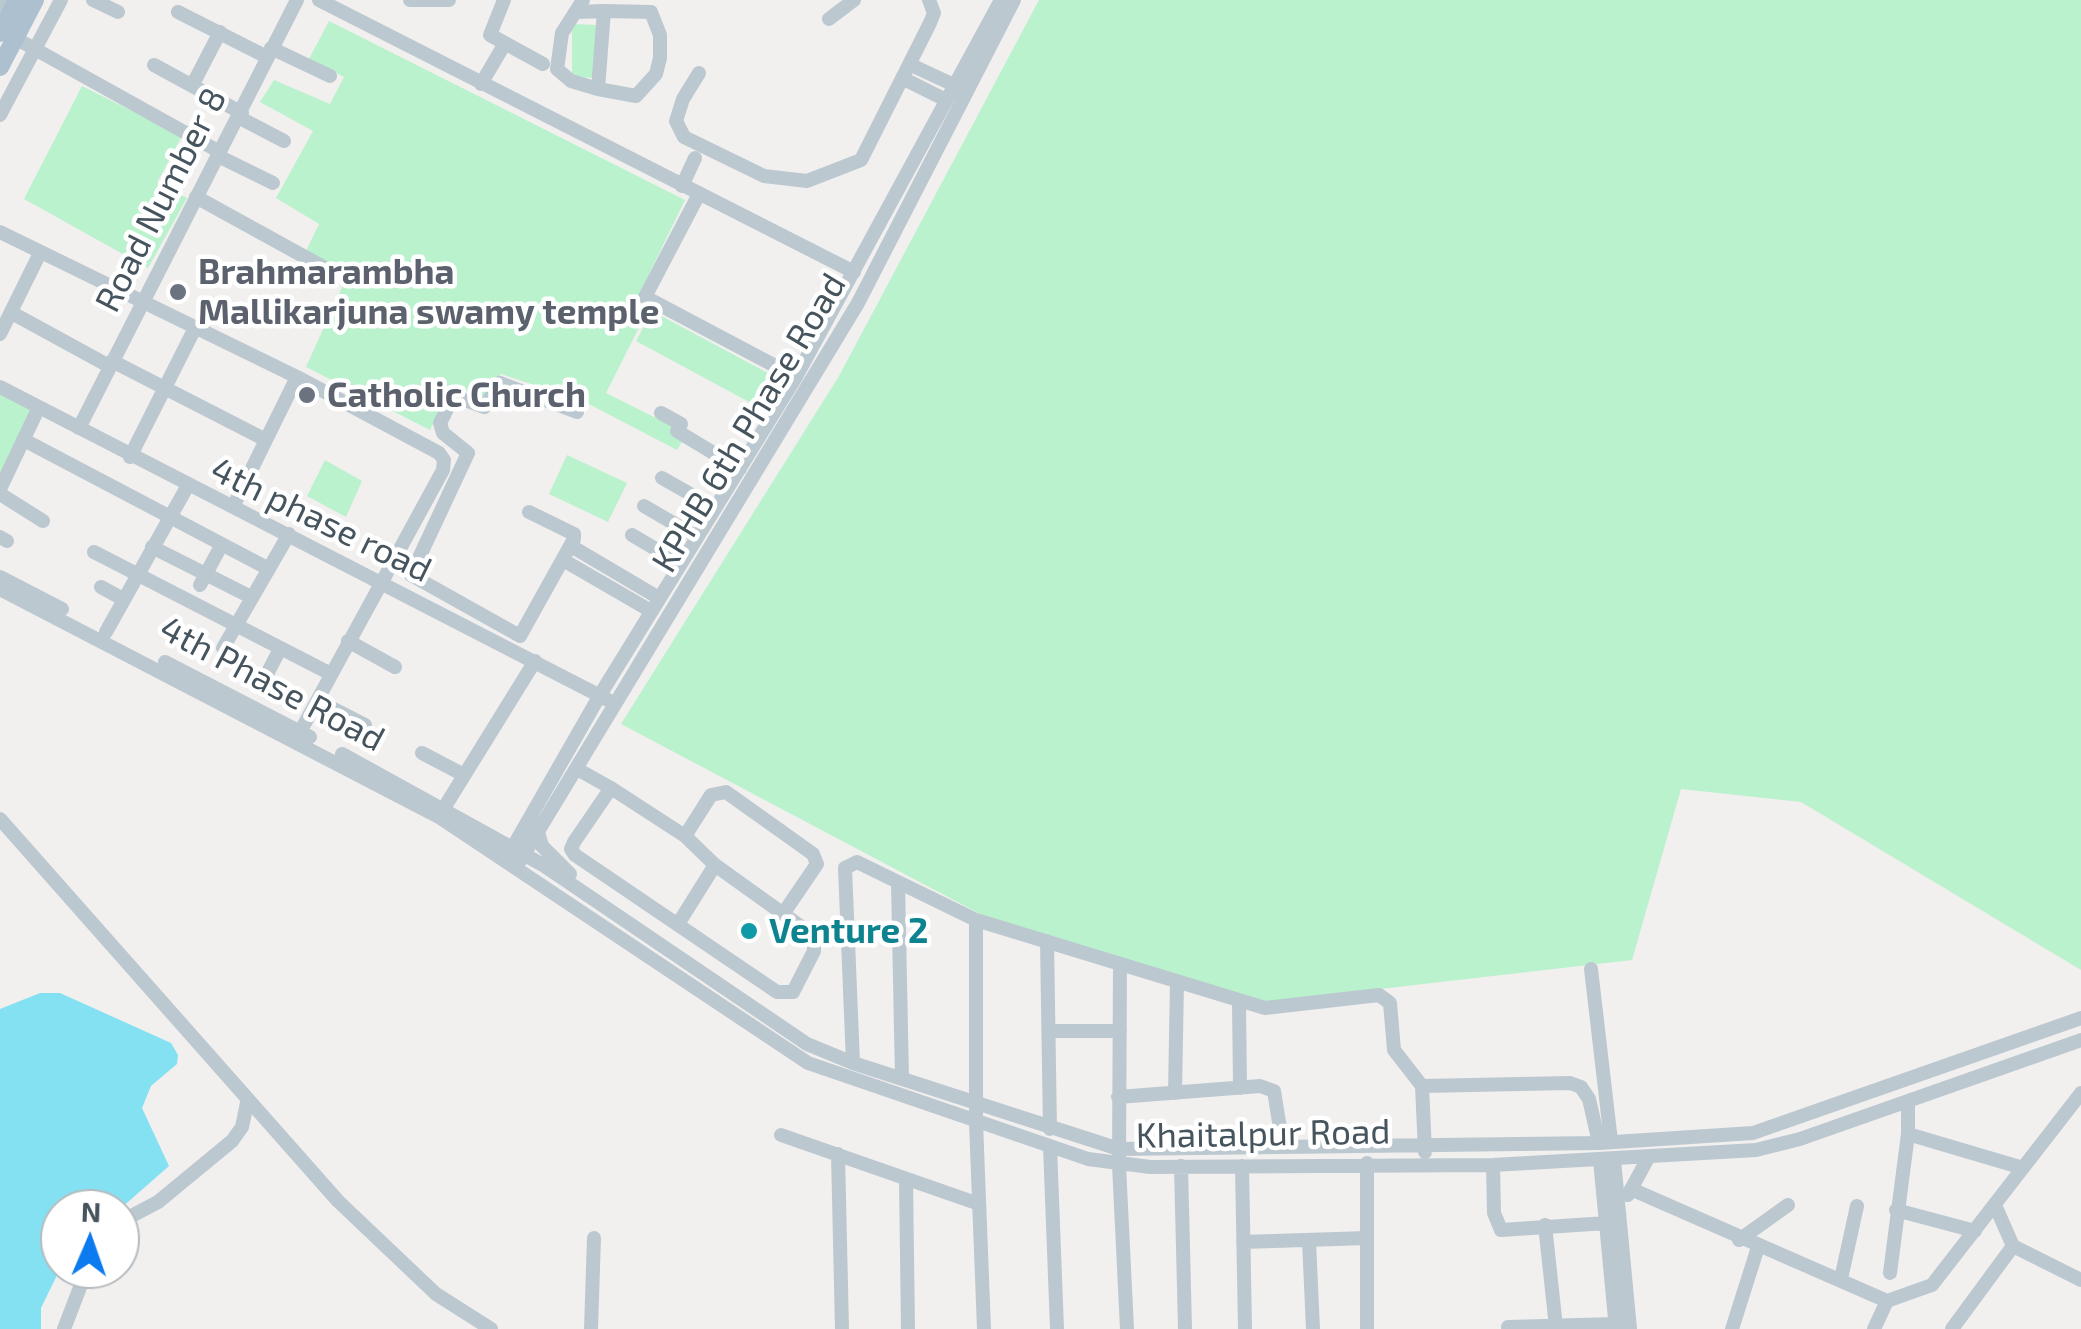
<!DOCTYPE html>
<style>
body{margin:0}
#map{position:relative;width:2081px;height:1329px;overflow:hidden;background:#f2efef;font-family:"Exo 2",sans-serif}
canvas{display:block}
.north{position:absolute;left:40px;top:1189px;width:100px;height:100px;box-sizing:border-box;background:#fff;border:2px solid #b5bbbf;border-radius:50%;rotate:2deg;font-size:28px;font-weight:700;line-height:40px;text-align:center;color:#46545e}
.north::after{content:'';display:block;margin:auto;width:35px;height:45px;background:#0c7bef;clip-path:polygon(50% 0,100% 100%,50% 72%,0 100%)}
</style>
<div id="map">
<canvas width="2081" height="1329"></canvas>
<div class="north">N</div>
</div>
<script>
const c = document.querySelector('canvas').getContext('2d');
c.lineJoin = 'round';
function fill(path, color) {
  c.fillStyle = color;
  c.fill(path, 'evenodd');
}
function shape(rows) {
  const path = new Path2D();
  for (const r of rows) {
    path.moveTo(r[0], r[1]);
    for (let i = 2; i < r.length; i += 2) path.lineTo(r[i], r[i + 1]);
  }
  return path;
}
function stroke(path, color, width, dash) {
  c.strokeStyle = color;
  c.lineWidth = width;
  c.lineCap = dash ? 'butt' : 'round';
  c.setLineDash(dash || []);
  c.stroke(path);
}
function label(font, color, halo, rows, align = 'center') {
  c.font = font + ' "Exo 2",sans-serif';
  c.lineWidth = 9;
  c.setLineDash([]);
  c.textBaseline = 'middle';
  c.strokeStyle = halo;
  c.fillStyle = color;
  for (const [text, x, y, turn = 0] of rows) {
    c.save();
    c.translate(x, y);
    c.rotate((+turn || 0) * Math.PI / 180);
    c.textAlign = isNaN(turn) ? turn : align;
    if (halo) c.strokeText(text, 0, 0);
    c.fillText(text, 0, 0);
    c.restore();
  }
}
const green = shape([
 [1039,0,2081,0,2081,970,1801,802,1681,789,1632,960,1267,1002,984,916,621,724,839,376],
 [329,21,685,200,634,305,648,310,606,393,674,427,683,440,677,450,583,401,501,374,485,397,451,386,430,430,306,367,348,274,306,251,319,224,276,198,313,131,260,102,274,80,330,104,344,77,309,59],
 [572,24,597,25,596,78,572,77],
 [82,86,182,136,157,183,187,198,148,268,24,199],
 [652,311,781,380,764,410,636,341],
 [0,391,32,408,0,474],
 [567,455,627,483,608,522,549,494],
 [325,460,362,481,346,517,307,496]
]);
const water = shape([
 [40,993,60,993,171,1043,178,1055,177,1064,151,1086,142,1108,169,1166,120,1209,60,1209,60,1269,41,1308,41,1329,0,1329,0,1009]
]);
const minor = shape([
 [93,0,118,12],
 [319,0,854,272],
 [410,0,449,0],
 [504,0,490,35,543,64],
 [178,12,267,57],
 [576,12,604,11,598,89,571,81,557,69,562,33,583,0],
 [0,13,7,0],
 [829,19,854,0],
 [15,38,220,152],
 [271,48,330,76],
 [154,65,242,113],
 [911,65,954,85],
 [699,73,683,99,676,121,684,137,764,176,807,181,861,160,930,23,934,13,929,0],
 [904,79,946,100],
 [481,84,504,45],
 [192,86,220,32],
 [598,89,636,96,656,74,660,58,660,35,651,12,604,11],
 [0,115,61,0],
 [240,118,284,141],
 [218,156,273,183],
 [682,186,695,158],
 [699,194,645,297,796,377],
 [196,197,334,273],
 [0,232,297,377,439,453,444,460,443,470,300,732],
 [12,313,109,366],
 [0,334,40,253],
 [112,361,266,440],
 [0,387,608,700],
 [661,413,681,424,677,431,740,469],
 [79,428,297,0],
 [24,440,269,569],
 [130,457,195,328],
 [662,478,715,508],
 [0,489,39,407],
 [0,494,43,521],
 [234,505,297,377],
 [644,506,697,537],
 [529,512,574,534,574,539,520,636,411,575,468,453,443,433,440,423,451,401,459,398,484,407,500,383,577,412],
 [632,535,681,564],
 [0,537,7,541],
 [571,546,659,598],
 [152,547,251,597],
 [94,552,331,674],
 [563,560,651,611],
 [0,577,62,609],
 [200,585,221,546],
 [101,587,123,599],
 [0,589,439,817,808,1063,1088,1159,1150,1167,1493,1165,1756,1150,1800,1139,2081,1040],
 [106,632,187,487],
 [348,641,395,667],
 [223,648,289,534],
 [165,662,310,737],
 [266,676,280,649],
 [318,701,365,725],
 [422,753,464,775],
 [342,754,543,865,807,1044,853,1063,1119,1149,1599,1143,1753,1133,2081,1018],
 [577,769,611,788,685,836,715,865,814,936,814,951,793,992,777,992,575,855,571,849,574,842,611,788],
 [444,808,535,661],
 [0,819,338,1201,436,1294,491,1329],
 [538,832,542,846,570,874],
 [685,836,711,795,726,792,813,854,817,864,785,911],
 [509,854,600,695,796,377,1001,0],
 [520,861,858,303,1014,0],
 [898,882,902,1079],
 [976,920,976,1122,984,1329],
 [678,924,715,865],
 [1047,941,1050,1129],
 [1120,965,1119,1165,1127,1329],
 [1591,969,1611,1141],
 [1239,1001,1240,1088],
 [1049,1031,1120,1031],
 [853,1063,845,868,857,862,976,920,1265,1008,1379,995,1390,1003,1394,1050,1422,1086,1425,1152],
 [1422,1086,1570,1083,1581,1087,1589,1099,1599,1143],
 [1175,1093,1177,981],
 [1118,1097,1260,1086,1274,1091,1283,1147],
 [1908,1134,2023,1168],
 [781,1135,979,1204],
 [1050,1146,1057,1329],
 [838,1154,842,1329],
 [1600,1160,1616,1329],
 [1614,1160,1630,1329],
 [1493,1165,1494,1213,1501,1230,1607,1223],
 [1181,1166,1185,1329],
 [1242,1166,1245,1329],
 [906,1180,908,1329],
 [1631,1189,1887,1301],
 [1628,1195,1648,1158],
 [1995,1205,2013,1246,2081,1280],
 [1896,1210,1975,1231],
 [120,1222,158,1202,232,1141,242,1127,247,1103],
 [1545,1225,1556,1327],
 [1367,1238,1367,1163],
 [1739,1240,1788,1205],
 [1309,1241,1313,1329],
 [1243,1242,1367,1238,1367,1329],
 [1890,1273,1908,1134,1908,1101],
 [1841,1279,1857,1206],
 [1508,1327,1615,1324],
 [64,1329,87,1269],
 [591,1329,594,1238],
 [1732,1329,1758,1247],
 [1874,1329,1887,1301,1932,1285,2081,1093],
 [1952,1329,2013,1246]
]);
const major = shape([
 [0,33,17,0],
 [0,67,35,0]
]);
const markers = [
 [178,292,10,"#6b7280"],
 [307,395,10,"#6b7280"],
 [749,931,10,"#0f9aa8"]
];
const streetNames = [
 ["Road Number 8",161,200,-63],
 ["KPHB 6th Phase Road",749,423,-59],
 ["4th phase road",321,520,26],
 ["4th Phase Road",272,684,28],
 ["Khaitalpur Road",1263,1134,-1]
];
const worshipNames = [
 ["Brahmarambha",198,272],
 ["Mallikarjuna swamy temple",198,312],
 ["Catholic Church",327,395]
];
const cultureNames = [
 ["Venture 2",769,931]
];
fill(green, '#baf2cd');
fill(water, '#84e1f2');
stroke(minor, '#bcc8cf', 14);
stroke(major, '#adc0d0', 18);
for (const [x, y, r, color] of markers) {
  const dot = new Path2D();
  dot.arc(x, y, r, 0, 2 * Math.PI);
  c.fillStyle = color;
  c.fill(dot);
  stroke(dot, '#fff', 4);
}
label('35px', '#46545e', '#fff', streetNames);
label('bold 35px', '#5b616d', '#fff', worshipNames, 'left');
label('bold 35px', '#0d838f', '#fff', cultureNames, 'left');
</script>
